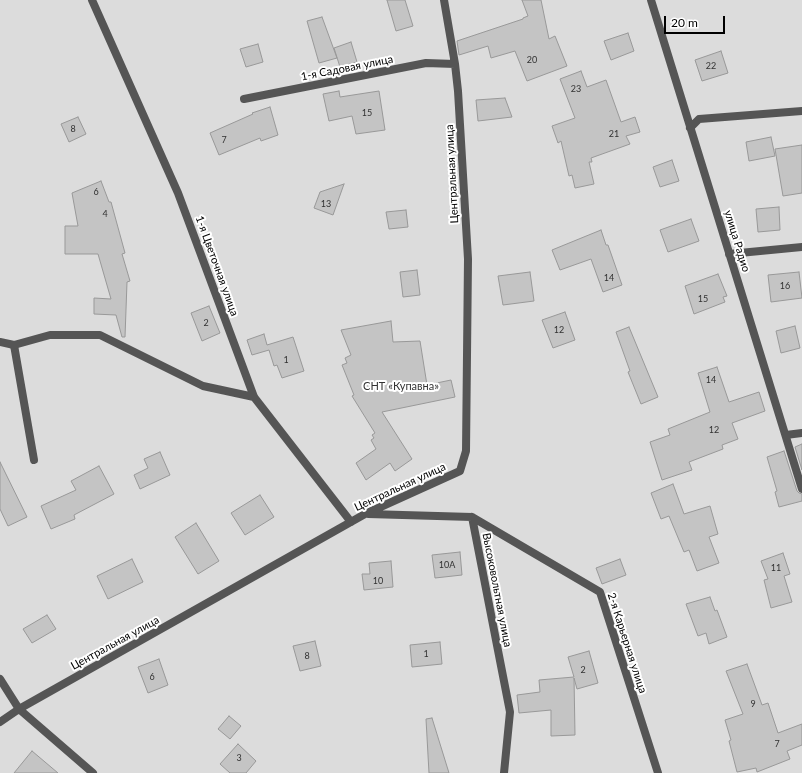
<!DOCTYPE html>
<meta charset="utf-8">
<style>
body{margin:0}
#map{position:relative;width:802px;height:773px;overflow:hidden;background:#fff;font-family:Lato,sans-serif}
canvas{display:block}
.scale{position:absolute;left:664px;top:16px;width:61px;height:18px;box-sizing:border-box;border:2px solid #000;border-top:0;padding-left:5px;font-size:12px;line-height:14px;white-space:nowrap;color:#000;-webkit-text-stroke:3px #fff;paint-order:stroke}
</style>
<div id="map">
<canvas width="802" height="773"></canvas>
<div class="scale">20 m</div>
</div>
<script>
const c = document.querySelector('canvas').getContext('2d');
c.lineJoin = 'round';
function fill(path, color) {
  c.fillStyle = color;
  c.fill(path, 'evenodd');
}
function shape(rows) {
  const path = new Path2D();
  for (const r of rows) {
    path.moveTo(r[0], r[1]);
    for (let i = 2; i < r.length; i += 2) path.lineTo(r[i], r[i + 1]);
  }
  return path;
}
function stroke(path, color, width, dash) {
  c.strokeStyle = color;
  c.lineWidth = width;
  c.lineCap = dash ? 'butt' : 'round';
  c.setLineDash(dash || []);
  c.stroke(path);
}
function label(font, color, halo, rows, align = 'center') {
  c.font = font + ' Lato,sans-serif';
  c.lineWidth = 4;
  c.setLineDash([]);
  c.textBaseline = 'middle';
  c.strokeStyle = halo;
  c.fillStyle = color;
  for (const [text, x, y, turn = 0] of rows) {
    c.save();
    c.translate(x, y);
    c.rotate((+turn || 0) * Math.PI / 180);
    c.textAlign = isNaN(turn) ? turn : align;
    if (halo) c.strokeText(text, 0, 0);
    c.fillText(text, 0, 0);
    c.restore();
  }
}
const green = shape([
 [0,0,802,0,802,773,0,773]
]);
const building = shape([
 [387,0,405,0,413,26,396,31,387,0],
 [522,0,541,0,549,39,555,36,567,66,527,81,515,51,491,58,488,46,459,55,457,41,523,19,523,18,528,16,522,0],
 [322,17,337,58,319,63,307,21,322,17],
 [628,33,634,51,611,60,604,41,628,33],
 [351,42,357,62,340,67,334,48,351,42],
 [258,44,263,62,246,67,240,49,258,44],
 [721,51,728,73,702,81,695,60,721,51],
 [581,71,587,87,606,80,621,122,635,117,640,132,626,136,630,144,591,158,592,162,589,162,594,184,575,188,572,175,569,176,561,141,558,143,552,126,575,118,560,79,581,71],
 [339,91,340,97,379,91,385,130,356,134,352,116,329,121,323,94,339,91],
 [505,98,512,117,478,121,476,100,505,98],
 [270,107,278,135,261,141,260,138,219,155,210,133,253,114,252,113,270,107],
 [78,117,86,134,69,142,61,124,78,117],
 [771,137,775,156,749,161,746,142,771,137],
 [802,145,802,193,783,196,775,149,802,145],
 [672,160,679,181,660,187,653,167,672,160],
 [101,181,109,202,111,202,125,253,122,254,130,281,127,282,125,337,122,337,116,315,94,314,94,298,111,299,98,254,65,254,65,226,78,226,72,193,101,181],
 [344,184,333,215,314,208,320,192,344,184],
 [779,207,780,230,758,232,756,209,779,207],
 [406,210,408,227,389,229,386,212,406,210],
 [691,219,699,241,668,252,660,230,691,219],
 [601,230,606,245,608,245,622,285,603,292,591,259,560,270,552,250,601,230],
 [417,270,420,295,403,297,400,272,417,270],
 [530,272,534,301,503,305,498,276,530,272],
 [799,272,802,298,771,302,768,275,799,272],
 [718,274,727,296,723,297,725,302,694,314,685,286,718,274],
 [209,306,220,333,202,341,191,313,209,306],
 [565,312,575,340,553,348,542,320,565,312],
 [391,321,393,342,420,341,427,385,451,380,455,397,382,412,412,459,395,471,390,463,366,480,356,463,376,449,371,440,374,438,372,435,375,433,352,396,354,395,342,365,347,363,345,358,351,355,341,330,391,321],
 [795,326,800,348,781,353,776,331,795,326],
 [629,327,658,397,641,404,628,372,630,371,616,332,629,327],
 [264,334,267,345,293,337,304,371,282,378,277,365,274,366,269,350,252,355,247,340,264,334],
 [717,367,729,402,759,392,765,411,732,423,738,439,722,445,723,449,689,462,692,470,662,480,650,442,670,435,668,429,710,412,698,373,717,367],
 [802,444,802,470,795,447,802,444],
 [784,451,797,491,799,493,802,494,802,501,779,507,775,492,777,491,767,457,784,451],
 [160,452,170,475,140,489,134,475,148,468,144,459,160,452],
 [0,462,27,517,8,526,0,509,0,462],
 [99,466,114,494,74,515,75,519,51,529,41,506,76,490,71,481,99,466],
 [673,484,684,514,710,506,718,534,709,537,719,563,697,571,689,550,684,552,669,516,661,519,651,493,673,484],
 [260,495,274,517,245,535,231,513,260,495],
 [196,523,219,561,198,574,175,537,196,523],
 [460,552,462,575,435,578,432,555,460,552],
 [783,553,790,574,784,576,792,602,771,608,764,580,768,579,761,561,783,553],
 [132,559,143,582,108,599,97,576,132,559],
 [620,559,626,575,602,584,596,568,620,559],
 [391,561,393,587,364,590,362,574,370,574,369,563,391,561],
 [710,597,715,611,717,610,727,637,709,644,706,633,698,636,686,604,710,597],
 [47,615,56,629,32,643,23,629,47,615],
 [315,641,321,666,300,671,293,646,315,641],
 [440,642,442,664,412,667,410,645,440,642],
 [589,651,598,683,577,689,574,678,575,735,551,736,551,710,519,713,517,695,540,692,539,680,574,677,568,657,589,651],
 [159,659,168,685,148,693,138,667,159,659],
 [747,664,762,705,768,703,778,733,802,724,802,745,787,751,790,759,757,772,756,768,737,772,729,741,731,740,725,720,743,714,726,671,747,664],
 [229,716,241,726,230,739,218,729,229,716],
 [432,718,449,773,429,773,426,719,432,718],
 [238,744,256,761,246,773,230,773,220,764,238,744],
 [32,751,58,773,14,773,32,751]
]);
const service = shape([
 [14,345,34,460]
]);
const minor = shape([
 [92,0,178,193,254,397,351,522],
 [651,0,802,489],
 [244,99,426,63,455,64],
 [690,128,699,119,802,111],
 [729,254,802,247],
 [0,342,14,345,50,335,100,335,203,386,254,397],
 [786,435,802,433],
 [368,514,472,517,510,712,504,773],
 [472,517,600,592,658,773],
 [0,679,19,709,93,773],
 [0,722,19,709,365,514,460,471,466,451,468,259,458,91,455,64,444,0]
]);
const numberNames = [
 ["20",532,60],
 ["22",711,66],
 ["23",576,89],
 ["15",367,113],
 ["8",73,129],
 ["21",614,134],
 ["7",224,140],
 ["6",96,192],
 ["13",326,204],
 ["4",105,214],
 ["14",609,278],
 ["16",785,286],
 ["15",703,299],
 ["2",206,323],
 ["12",559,330],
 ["1",286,360],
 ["14",711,380],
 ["12",714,430],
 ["10А",447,565],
 ["11",776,568],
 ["10",378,581],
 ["1",426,654],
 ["8",307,656],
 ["2",583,670],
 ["6",152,677],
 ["9",753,704],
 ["7",777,744],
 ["3",239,758]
];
const streetNames = [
 ["1-я Садовая улица",347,68,-11],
 ["Центральная улица",452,174,-93],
 ["улица Радио",737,241,73],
 ["1-я Цветочная улица",217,266,70],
 ["Центральная улица",400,487,-25],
 ["Высоковольтная улица",497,590,79],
 ["Центральная улица",115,643,-29],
 ["2-я Карьерная улица",627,643,72]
];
const parkNames = [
 ["СНТ «Купавна»",401,386]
];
fill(green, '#dcdcdc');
fill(building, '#c4c4c4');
stroke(building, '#999', 1);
stroke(service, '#555', 8);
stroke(minor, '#555', 8);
label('9px', '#313131', null, numberNames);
label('11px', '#000', '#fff', streetNames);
label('11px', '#333', '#fff', parkNames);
</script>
